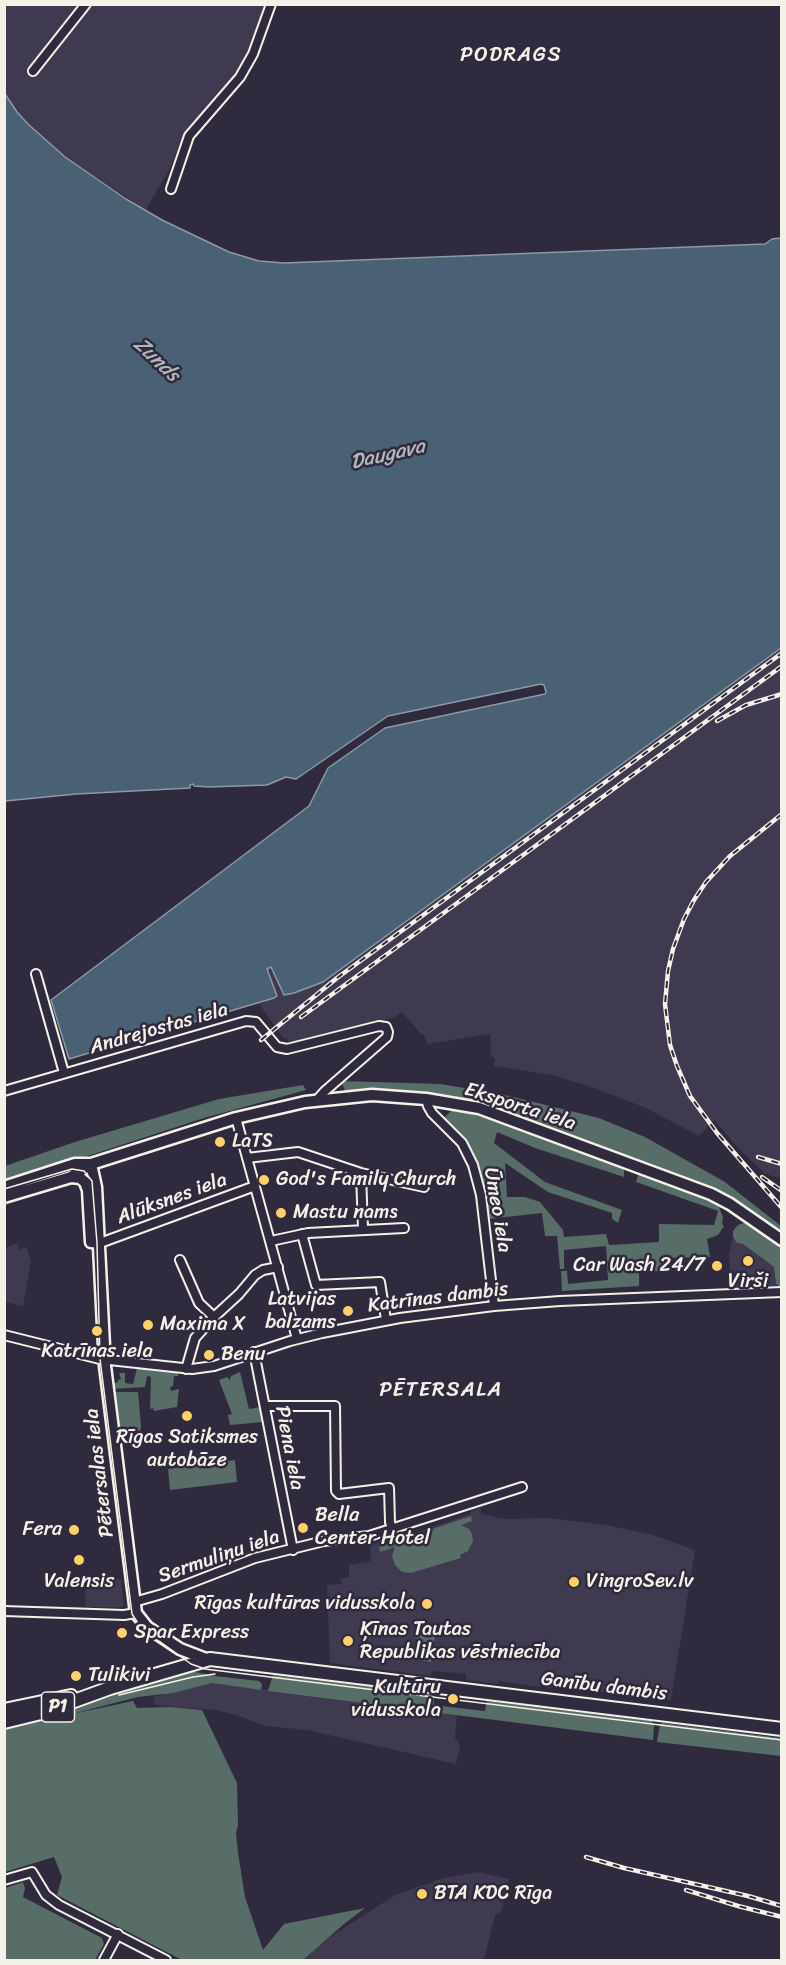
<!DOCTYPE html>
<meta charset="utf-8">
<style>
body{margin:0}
#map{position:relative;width:786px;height:1965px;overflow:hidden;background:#2f2a3d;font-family:Sriracha,sans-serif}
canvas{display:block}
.frame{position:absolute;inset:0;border:6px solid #f4f1e8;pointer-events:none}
</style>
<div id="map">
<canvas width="786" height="1965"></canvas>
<div class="frame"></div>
</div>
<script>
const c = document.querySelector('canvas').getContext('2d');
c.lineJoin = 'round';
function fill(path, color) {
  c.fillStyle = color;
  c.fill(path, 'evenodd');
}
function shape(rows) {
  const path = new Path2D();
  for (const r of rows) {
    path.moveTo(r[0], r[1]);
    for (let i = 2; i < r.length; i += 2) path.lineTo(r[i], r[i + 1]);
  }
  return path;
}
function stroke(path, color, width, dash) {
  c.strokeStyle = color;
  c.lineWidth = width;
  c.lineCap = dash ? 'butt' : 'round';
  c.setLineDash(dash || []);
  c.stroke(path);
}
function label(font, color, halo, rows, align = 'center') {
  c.font = font + ' Sriracha,sans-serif';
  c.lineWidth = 5;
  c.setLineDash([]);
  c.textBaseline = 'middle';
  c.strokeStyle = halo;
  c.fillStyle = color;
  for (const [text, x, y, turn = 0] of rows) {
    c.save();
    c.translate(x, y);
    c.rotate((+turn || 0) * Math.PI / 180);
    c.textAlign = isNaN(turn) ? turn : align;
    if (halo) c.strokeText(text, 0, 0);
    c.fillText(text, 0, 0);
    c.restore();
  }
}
const built = shape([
 [4,5,267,5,244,65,233,81,193,125,180,143,170,168,146,210,65,157,17,112,5,94],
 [781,648,781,1178,765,1174,739,1149,714,1120,699,1136,646,1108,595,1088,552,1075,494,1066,495,1059,491,1056,490,1034,427,1044,424,1034,421,1034,402,1012,395,1017,290,1045,287,1038,284,1039,259,1004,266,1002,266,969,271,967,283,994,294,993,323,982],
 [733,1237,737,1243,743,1244,774,1267,776,1286,731,1288,729,1255],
 [17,1243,19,1250,26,1247,31,1261,23,1306,5,1302,5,1248],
 [481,1507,481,1514,505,1519,547,1518,607,1525,653,1535,695,1550,671,1700,593,1691,532,1686,499,1681,498,1684,466,1680,466,1674,432,1671,431,1676,330,1663,327,1585,342,1584,341,1579,349,1577,349,1565,371,1561,370,1545,381,1542,382,1544,470,1514,470,1512],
 [89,1574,121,1580,124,1607,86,1607,85,1591],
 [212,1683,457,1713,455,1738,460,1745,456,1764,307,1730,266,1726,239,1716,217,1710,155,1705,153,1697],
 [478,1872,509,1879,501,1912,495,1915,484,1960,424,1960,422,1958,419,1960,304,1960,321,1943,395,1895,444,1878]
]);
const green = shape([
 [341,1081,440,1084,501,1094,599,1118,645,1137,725,1182,781,1226,781,1235,751,1211,733,1201,468,1102,425,1094,346,1093],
 [303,1085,306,1090,204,1118,5,1183,5,1166,75,1142,219,1099],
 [453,1109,487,1118,624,1168,624,1177,535,1148,497,1132,494,1143,545,1182,622,1210,618,1223,612,1219,612,1213,548,1192,505,1163,507,1197,525,1197,540,1202,563,1230,564,1237,606,1234,609,1245,659,1242,659,1224,714,1225,718,1211,636,1182,639,1172,711,1201,719,1207,723,1217,722,1224,724,1226,718,1235,707,1239,710,1257,664,1258,665,1271,639,1271,639,1286,562,1291,561,1271,567,1271,568,1284,608,1280,606,1246,564,1250,564,1269,560,1269,557,1236,545,1236,542,1213,489,1219,487,1216,479,1167,474,1156,459,1133,444,1118],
 [747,1222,781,1245,781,1288,776,1284,774,1267,743,1244,737,1243,733,1237,733,1231,738,1225],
 [137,1368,178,1372,178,1376,174,1376,173,1386,170,1387,171,1391,179,1389,177,1407,154,1411,153,1408,150,1409,151,1377,147,1376,145,1387,111,1389,111,1384,118,1382,118,1380,121,1379,119,1373,125,1373,125,1383,133,1384],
 [240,1372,249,1409,261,1407,263,1422,230,1425,228,1415,232,1414,219,1380,227,1377,230,1380,231,1376],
 [113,1392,138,1392,141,1427,138,1443,119,1445],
 [235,1460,237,1482,170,1490,168,1469],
 [471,1516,472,1521,461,1525,469,1529,472,1534,473,1541,468,1551,460,1555,461,1558,411,1573,402,1572,395,1565,392,1556,395,1547,380,1552,379,1547],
 [419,1625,436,1628,431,1662,413,1659],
 [191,1671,215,1676,259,1681,262,1684,261,1690,212,1683,173,1693,138,1697,72,1714,133,1701,137,1708,171,1707,202,1710,237,1783,238,1825,236,1833,238,1853,245,1897,263,1950,284,1924,365,1908,344,1924,303,1960,182,1960,57,1895,62,1877,54,1857,5,1872,5,1727,41,1718],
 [273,1675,428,1693,434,1696,434,1712,268,1691],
 [487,1701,652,1721,654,1725,653,1740,440,1713,441,1706,485,1711],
 [663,1723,781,1738,781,1756,657,1742,660,1724],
 [23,1882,25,1888,23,1897,102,1938,104,1944,95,1960,5,1960,5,1888]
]);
const water = shape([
 [5,94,17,112,28,124,65,157,126,199,162,220,229,252,259,261,284,263,765,244,772,239,781,238,781,648,323,982,294,993,284,995,271,967,267,969,277,996,274,998,69,1059,51,1000,309,806,328,768,385,728,545,694,546,692,544,685,541,684,388,716,296,779,286,777,267,785,209,787,194,786,193,784,190,785,190,788,76,794,5,801,5,94]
]);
const street = shape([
 [33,71,86,4],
 [171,189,189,136,240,77,253,54,271,4],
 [36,974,64,1073],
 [4,1091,246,1021,256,1022,277,1047,287,1049,379,1026,386,1027,388,1032,387,1037,325,1091,316,1101],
 [426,1099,428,1106,432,1113,462,1143,473,1165,481,1195,494,1306],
 [236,1118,297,1339],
 [247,1158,298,1152,361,1173,424,1187],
 [361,1173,363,1229],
 [302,1234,316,1285,380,1282,386,1320],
 [271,1241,308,1233,404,1228],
 [100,1243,255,1186],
 [180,1260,199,1303,214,1317],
 [4,1335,100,1359,192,1369,214,1366,290,1341,322,1333,400,1318,494,1306,560,1301,782,1292],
 [254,1352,293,1550],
 [186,1369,195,1338,214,1317,239,1294,255,1275,263,1270,278,1267],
 [265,1406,335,1406,336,1491,339,1494,389,1488,390,1522,392,1529],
 [134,1602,162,1594,255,1558,324,1541,369,1536,522,1487],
 [4,1611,124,1615,136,1613],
 [4,1880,32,1872,46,1895,59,1905,166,1960],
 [104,1960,118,1934]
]);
const secondary = shape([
 [91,1164,96,1187,105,1366,136,1613,147,1627,180,1649,206,1659],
 [71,1177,80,1178,85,1182,88,1190,91,1242,100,1243],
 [4,1187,75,1164,91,1164,236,1118,305,1102,372,1095,426,1099,479,1108,711,1194,730,1204,782,1240],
 [4,1197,71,1177,91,1164]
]);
const primary = shape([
 [4,1710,71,1696],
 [4,1722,41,1713,110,1688,210,1659,782,1729]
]);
const tram = shape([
 [4,1189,72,1169,84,1171,92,1181,97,1243,100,1359,132,1614,141,1628,191,1664,205,1669,782,1740],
 [119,1695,193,1677,215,1674]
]);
const rail = shape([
 [717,721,746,705,782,694],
 [782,814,730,856,706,882,694,900,684,919,673,949,668,971,665,1004,670,1045,677,1066,690,1096,717,1133,782,1208],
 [301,1017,782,666],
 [261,1040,337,978,782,653],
 [758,1157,782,1164],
 [762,1177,782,1191],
 [586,1857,624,1868,748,1896,782,1906],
 [686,1890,738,1906,782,1917]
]);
const markers = [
 [220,1142,6,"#ffd166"],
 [264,1180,6,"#ffd166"],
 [281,1213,6,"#ffd166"],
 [748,1261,6,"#ffd166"],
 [717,1266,6,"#ffd166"],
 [348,1311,6,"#ffd166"],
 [148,1325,6,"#ffd166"],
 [97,1331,6,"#ffd166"],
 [209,1355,6,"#ffd166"],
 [187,1416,6,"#ffd166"],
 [303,1528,6,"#ffd166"],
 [74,1530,6,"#ffd166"],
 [79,1560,6,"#ffd166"],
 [574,1582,6,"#ffd166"],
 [427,1604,6,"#ffd166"],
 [122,1633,6,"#ffd166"],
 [348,1641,6,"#ffd166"],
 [76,1676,6,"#ffd166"],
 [453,1699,6,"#ffd166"],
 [422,1894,6,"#ffd166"]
];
const shields = [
 [58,1707,33]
];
const shieldNames = [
 ["P1",58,1707]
];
const streetNames = [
 ["Andrejostas iela",159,1029,-16],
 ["Eksporta iela",520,1107,18],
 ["Alūksnes iela",172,1199,-20],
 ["Ūmeo iela",497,1210,80],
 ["Katrīnas dambis",438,1298,-7],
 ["Piena iela",289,1448,79],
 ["Pētersalas iela",100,1473,-97],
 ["Sermuliņu iela",219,1557,-19],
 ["Ganību dambis",604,1687,7]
];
const poiNames = [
 ["LaTS",232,1142],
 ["God's Family Church",276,1180],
 ["Mastu nams",293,1213],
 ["Car Wash 24/7",705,1266,"right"],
 ["Virši",748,1282,"center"],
 ["Latvijas",336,1300,"right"],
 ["balzams",336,1323,"right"],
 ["Maxima X",160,1325],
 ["Katrīnas iela",97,1352,"center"],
 ["Benu",221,1355],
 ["Rīgas Satiksmes",187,1438,"center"],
 ["autobāze",187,1461,"center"],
 ["Bella",315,1516],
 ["Center Hotel",315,1539],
 ["Fera",62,1530,"right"],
 ["Valensis",79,1582,"center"],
 ["VingroSev.lv",586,1582],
 ["Rīgas kultūras vidusskola",415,1604,"right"],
 ["Ķīnas Tautas",360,1630],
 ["Republikas vēstniecība",360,1653],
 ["Spar Express",134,1633],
 ["Tulikivi",88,1676],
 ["Kultūru",441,1688,"right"],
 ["vidusskola",441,1711,"right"],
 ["BTA KDC Rīga",434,1894]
];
const neighbourhoodNames = [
 ["PODRAGS",511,56],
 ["PĒTERSALA",441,1391]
];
const waterNames = [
 ["Zunds",156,360,43],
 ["Daugava",388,455,-13]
];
fill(built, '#403a50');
fill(green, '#586d67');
fill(water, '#4a6075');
stroke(water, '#8e9aa3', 1.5);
stroke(street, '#f4f1e8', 12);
stroke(secondary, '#f4f1e8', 15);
stroke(primary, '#f4f1e8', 16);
stroke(street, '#2f2a3d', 8);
stroke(secondary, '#2f2a3d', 10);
stroke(primary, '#2f2a3d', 12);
stroke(tram, '#f4f1e8', 1.5);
stroke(rail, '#f4f1e8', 4.5);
stroke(rail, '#2f2a3d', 2, [7]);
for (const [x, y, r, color] of markers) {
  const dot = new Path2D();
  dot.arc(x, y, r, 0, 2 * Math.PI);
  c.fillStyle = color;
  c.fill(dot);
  stroke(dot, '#2f2a3d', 2);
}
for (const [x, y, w] of shields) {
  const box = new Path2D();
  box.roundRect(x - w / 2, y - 15, w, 30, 4.5);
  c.fillStyle = '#2f2a3d';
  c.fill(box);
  stroke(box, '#f4f1e8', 1.5);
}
label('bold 18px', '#f4f1e8', null, shieldNames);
label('20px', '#f4f1e8', '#2f2a3d', streetNames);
label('20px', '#f4f1e8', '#2f2a3d', poiNames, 'left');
c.letterSpacing = '1.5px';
label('21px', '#f4f1e8', '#2f2a3d', neighbourhoodNames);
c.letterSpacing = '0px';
label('italic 21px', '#b0b7ba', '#2f2a3d', waterNames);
</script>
